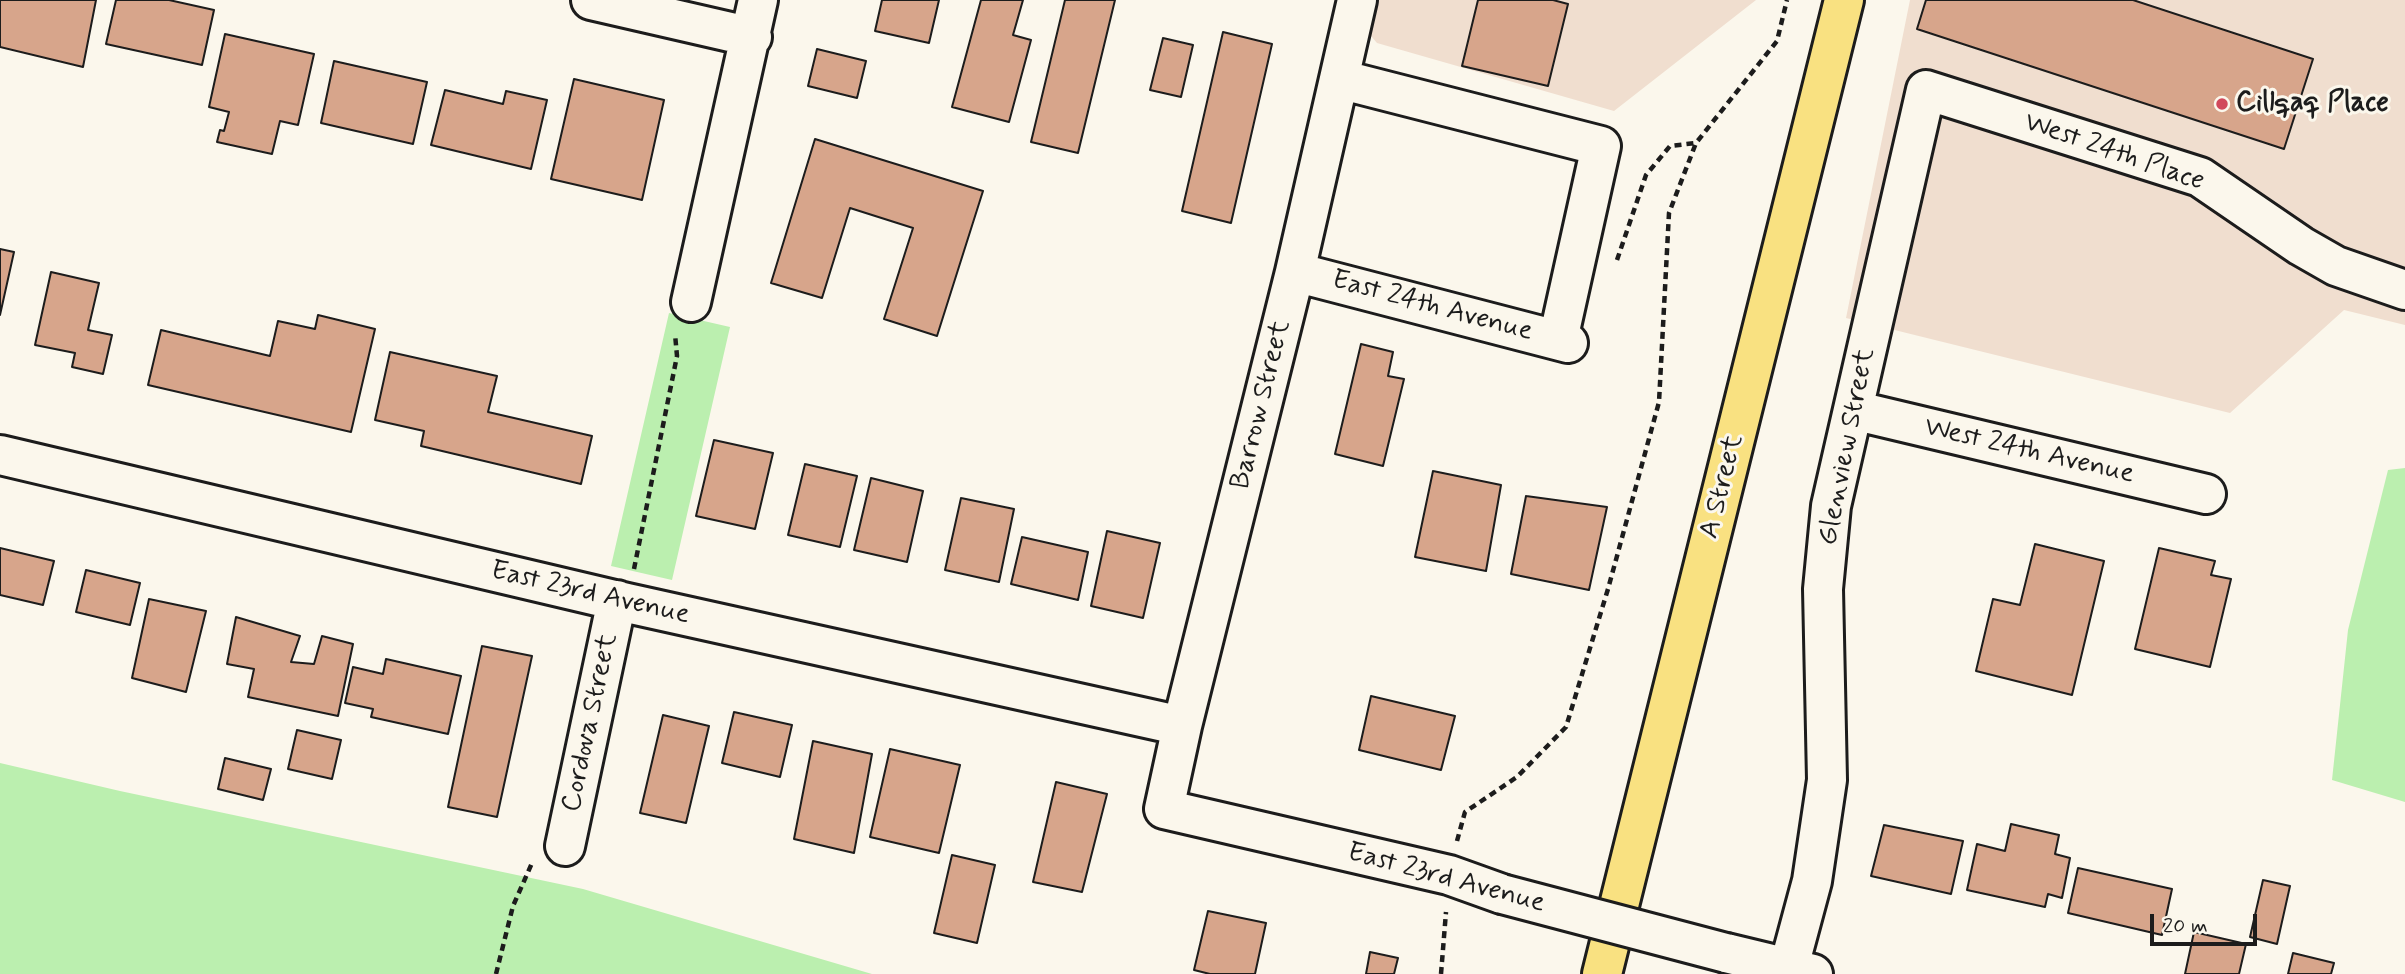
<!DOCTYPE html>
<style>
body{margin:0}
#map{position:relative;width:2405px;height:974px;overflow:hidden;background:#fbf7ec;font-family:Mynerve,sans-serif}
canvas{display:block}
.scale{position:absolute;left:2150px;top:914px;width:107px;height:32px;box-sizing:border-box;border:4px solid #1c1c1c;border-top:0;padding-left:9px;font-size:21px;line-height:24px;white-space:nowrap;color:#1c1c1c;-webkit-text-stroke:5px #fbf7ec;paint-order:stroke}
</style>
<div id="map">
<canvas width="2405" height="974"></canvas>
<div class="scale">20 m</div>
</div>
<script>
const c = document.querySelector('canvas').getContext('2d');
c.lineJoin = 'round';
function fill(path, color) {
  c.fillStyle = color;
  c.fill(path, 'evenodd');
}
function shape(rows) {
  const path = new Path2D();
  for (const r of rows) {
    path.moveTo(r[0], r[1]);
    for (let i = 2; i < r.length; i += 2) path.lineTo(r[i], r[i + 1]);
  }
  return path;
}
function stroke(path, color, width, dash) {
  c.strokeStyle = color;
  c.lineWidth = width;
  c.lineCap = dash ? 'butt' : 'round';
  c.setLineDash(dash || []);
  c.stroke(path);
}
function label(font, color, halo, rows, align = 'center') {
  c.font = font + ' Mynerve,sans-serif';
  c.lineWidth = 6;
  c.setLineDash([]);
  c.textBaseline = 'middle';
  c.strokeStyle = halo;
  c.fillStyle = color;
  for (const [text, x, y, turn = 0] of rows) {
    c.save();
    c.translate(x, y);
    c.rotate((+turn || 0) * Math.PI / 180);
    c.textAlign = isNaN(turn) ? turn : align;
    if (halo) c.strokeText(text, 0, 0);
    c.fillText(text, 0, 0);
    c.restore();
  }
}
const built = shape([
 [1340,0,1756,0,1614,111,1377,43],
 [1910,0,2405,0,2405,325,2344,310,2230,413,1846,318]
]);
const green = shape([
 [669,313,730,327,672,580,611,566],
 [2405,468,2405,802,2332,780,2348,630,2388,470],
 [0,763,120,791,583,889,872,974,0,974]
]);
const building = shape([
 [0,0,96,0,83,67,0,47,0,0],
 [116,0,169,0,214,10,202,65,106,44,116,0],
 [882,0,939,0,929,43,875,31,882,0],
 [981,0,1023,0,1013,35,1031,40,1009,122,952,107,981,0],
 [1065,0,1115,0,1078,153,1031,142,1065,0],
 [1478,0,1553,0,1568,4,1548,86,1462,66,1478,0],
 [1926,0,2133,0,2313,59,2284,149,1917,29,1926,0],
 [1223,32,1272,44,1231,223,1182,211,1223,32],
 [225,34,314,54,298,125,280,121,272,154,217,142,220,130,224,131,229,112,209,107,225,34],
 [1163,38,1193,45,1181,97,1150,90,1163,38],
 [817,49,866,61,857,98,808,86,817,49],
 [334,61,427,82,413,144,321,123,334,61],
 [574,79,664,100,642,200,551,179,574,79],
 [445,90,503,104,506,91,547,100,531,169,431,145,445,90],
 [815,139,983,191,937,336,884,319,913,228,850,208,822,298,771,283,815,139],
 [0,249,14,252,0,315,0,249],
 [51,272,99,283,88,330,112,335,103,374,72,367,75,353,35,345,51,272],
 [318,315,375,329,351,432,148,385,161,330,270,356,278,321,315,329,318,315],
 [1361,344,1393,352,1388,376,1404,379,1383,466,1335,454,1361,344],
 [390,352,497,376,488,412,592,436,581,484,421,446,424,431,375,420,390,352],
 [714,440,773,453,755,529,696,516,714,440],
 [805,464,857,476,840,547,788,535,805,464],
 [1433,471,1501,485,1486,571,1415,557,1433,471],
 [871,478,923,491,907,562,854,550,871,478],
 [1526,496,1607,507,1589,590,1511,574,1526,496],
 [961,498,1014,509,999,582,945,570,961,498],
 [1107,531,1160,543,1143,618,1091,606,1107,531],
 [1022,537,1088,552,1078,600,1011,584,1022,537],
 [2035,544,2104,561,2072,695,1976,671,1993,599,2020,605,2035,544],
 [0,548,54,561,43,605,0,595,0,548],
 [2159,548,2215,561,2211,575,2231,579,2210,667,2135,649,2159,548],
 [86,570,140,583,130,625,76,612,86,570],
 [149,599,206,611,186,692,132,678,149,599],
 [236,617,300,636,291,662,314,664,322,636,353,644,338,716,248,697,254,669,227,664,236,617],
 [482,646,532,656,497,817,448,807,482,646],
 [386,659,461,676,448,734,371,717,373,709,345,703,353,667,383,674,386,659],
 [1371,696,1455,716,1441,770,1359,750,1371,696],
 [734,712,792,725,780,777,722,763,734,712],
 [663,715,709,726,686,823,640,813,663,715],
 [297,730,341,740,332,779,288,769,297,730],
 [813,741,872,754,854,853,794,839,813,741],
 [890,749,960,765,939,853,870,837,890,749],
 [225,758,271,769,263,800,218,789,225,758],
 [1056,782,1107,794,1082,892,1033,882,1056,782],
 [2011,824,2059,835,2055,854,2070,858,2062,898,2048,894,2045,907,1967,890,1977,844,2005,851,2011,824],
 [1884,825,1963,841,1951,894,1871,876,1884,825],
 [952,855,995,865,977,943,934,933,952,855],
 [2078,868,2172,889,2162,935,2068,913,2078,868],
 [2263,880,2290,886,2277,944,2250,937,2263,880],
 [1208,911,1266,923,1255,974,1210,974,1194,970,1208,911],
 [2194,932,2246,944,2239,974,2185,974,2194,932],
 [1370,952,1398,958,1394,974,1366,974,1370,952],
 [2293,953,2334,963,2331,974,2288,974,2293,953]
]);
const path = shape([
 [1617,260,1646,175,1670,146,1696,143],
 [634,569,677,356,675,334],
 [1457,841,1465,812,1517,777,1566,727,1608,589,1659,402,1669,213,1696,143,1777,41,1787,0],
 [496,974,513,906,532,863],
 [1441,974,1446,912]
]);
const minor = shape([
 [591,0,752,37],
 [1357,0,1295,272,1182,726,1164,809,1449,875,1502,894],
 [1339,79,1601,146,1558,340],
 [1295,272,1568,343],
 [691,302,758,0],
 [1853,410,2206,494],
 [0,455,627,603,1182,726],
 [565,846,617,600],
 [1726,953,1813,974],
 [1787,974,1812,881,1827,780,1823,589,1831,506,1926,90,2200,177,2301,246,2336,266,2405,290]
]);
const major = shape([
 [1602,974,1844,0]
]);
const minorBridge = shape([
 [1502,894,1726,953]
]);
const markers = [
 [2222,104,7,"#d1495b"]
];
const poiNames = [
 ["Cillqaq Place",2236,104]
];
const streetNames = [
 ["West 24th Place",2114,153,19],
 ["East 24th Avenue",1432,307,15],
 ["Barrow Street",1262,405,-76],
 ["Glenview Street",1848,447,-79],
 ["West 24th Avenue",2029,452,13],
 ["A Street",1723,487,-76],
 ["East 23rd Avenue",590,594,13],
 ["Cordova Street",591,723,-78],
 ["East 23rd Avenue",1446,879,15]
];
fill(built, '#f0decf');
fill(green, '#bbefaf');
fill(building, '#d7a58b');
stroke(building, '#1c1c1c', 2);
stroke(minor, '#1c1c1c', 44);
stroke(major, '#1c1c1c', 44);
stroke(path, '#1c1c1c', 4.5, [7, 5]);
stroke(minor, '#fbf7ec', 38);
stroke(major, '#f9e181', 38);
stroke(minorBridge, '#1c1c1c', 44, []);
stroke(minorBridge, '#fbf7ec', 38);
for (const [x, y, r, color] of markers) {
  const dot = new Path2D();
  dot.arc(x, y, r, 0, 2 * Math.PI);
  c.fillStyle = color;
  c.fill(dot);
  stroke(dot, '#fbf7ec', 2.5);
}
label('bold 28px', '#1c1c1c', '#fbf7ec', poiNames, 'left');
label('28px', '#1c1c1c', '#fbf7ec', streetNames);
</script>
